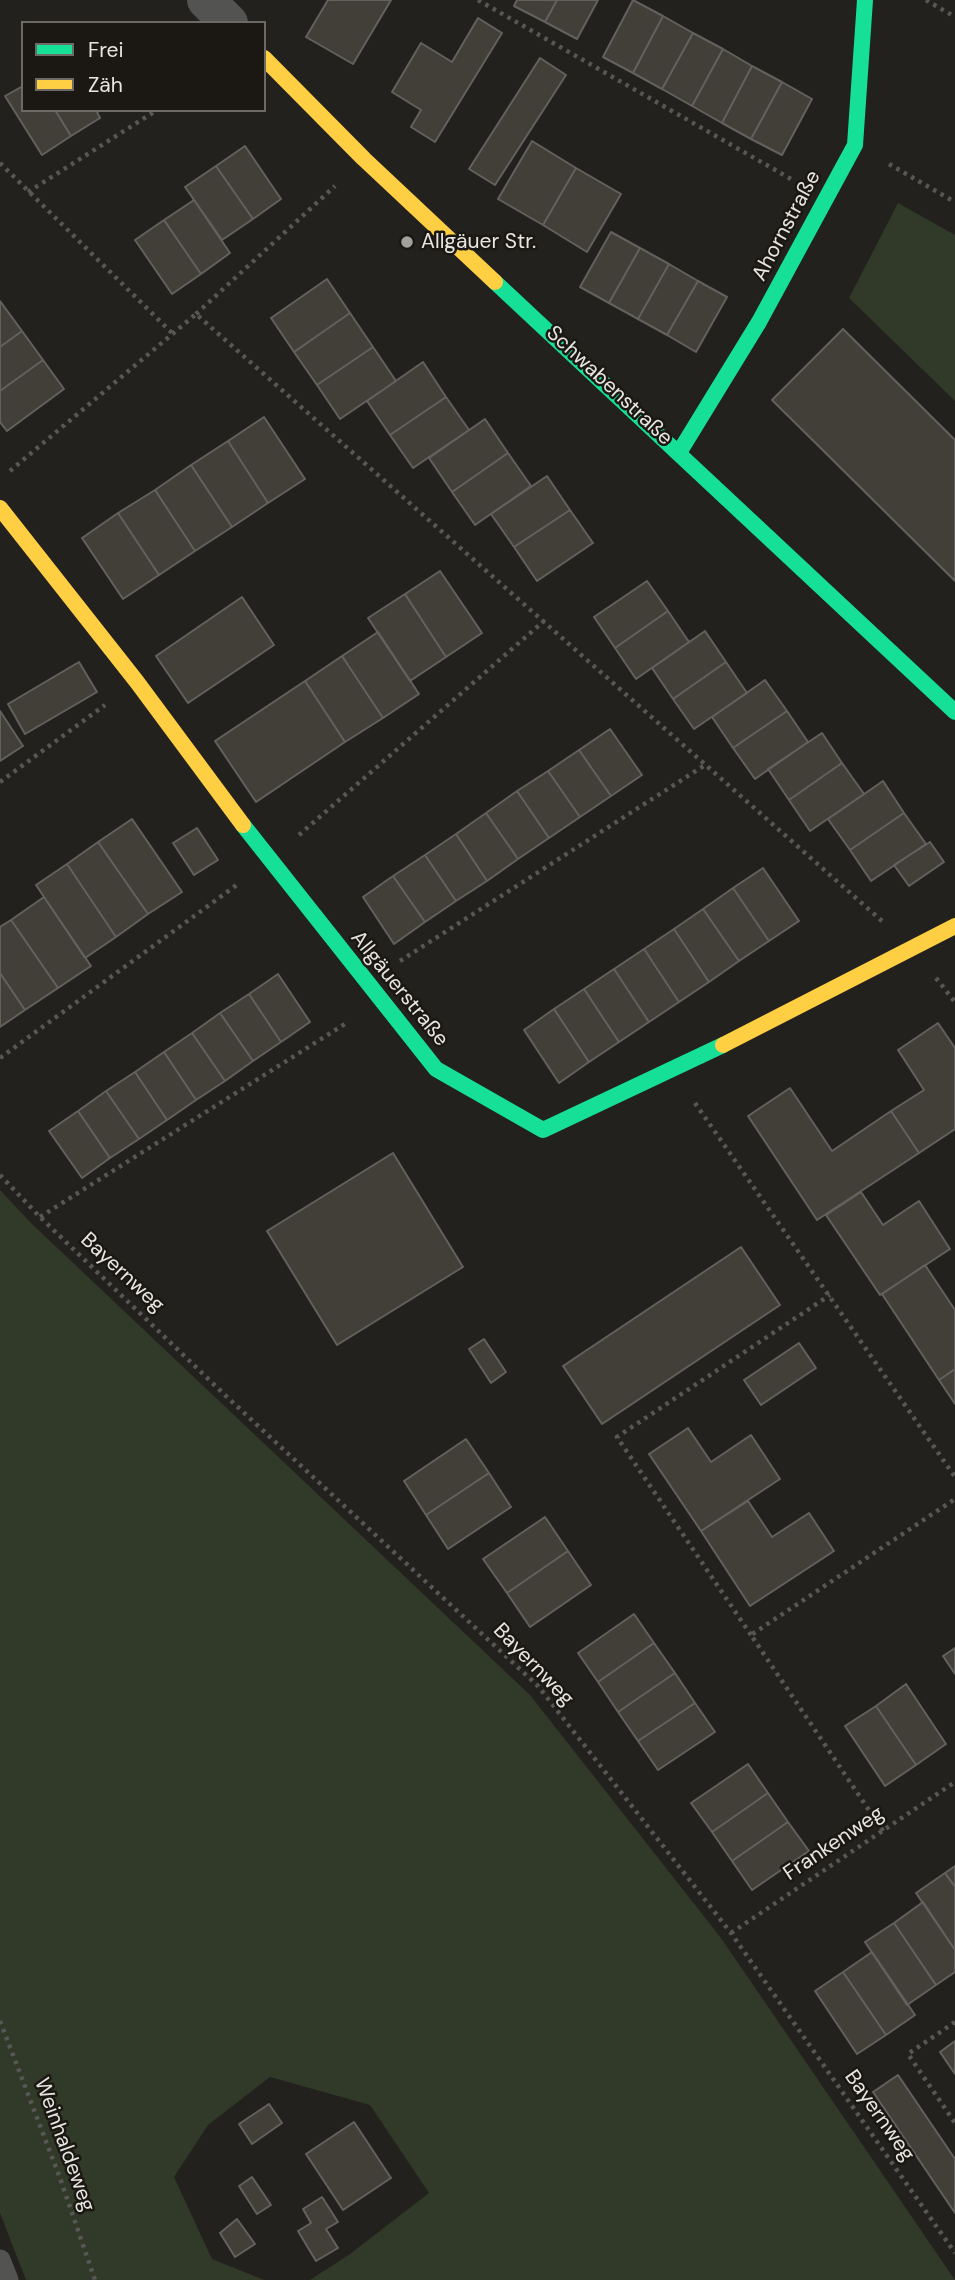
<!DOCTYPE html>
<meta charset="utf-8">
<style>
body{margin:0}
#map{position:relative;width:955px;height:2280px;overflow:hidden;background:#22211e;font-family:"DM Sans",sans-serif}
canvas{display:block}
.legend{position:absolute;left:21px;top:21px;width:245px;height:91px;box-sizing:border-box;background:#1b1813;border:2px solid #6d6a65;margin:0;padding:9px 12px;list-style:none;font-size:21px;color:#e7e6e1}
.legend li{display:flex;align-items:center;gap:14px;height:35px}
.legend b{width:35px;border:2px solid #6d6a65}
</style>
<div id="map">
<canvas width="955" height="2280"></canvas>
<ul class="legend">
<li><b style="height:9px;background:#16e098"></b>Frei</li>
<li><b style="height:9px;background:#ffcf43"></b>Zäh</li>
</ul>
</div>
<script>
const c = document.querySelector('canvas').getContext('2d');
c.lineJoin = 'round';
function fill(path, color) {
  c.fillStyle = color;
  c.fill(path, 'evenodd');
}
function shape(rows) {
  const path = new Path2D();
  for (const r of rows) {
    path.moveTo(r[0], r[1]);
    for (let i = 2; i < r.length; i += 2) path.lineTo(r[i], r[i + 1]);
  }
  return path;
}
function stroke(path, color, width, dash) {
  c.strokeStyle = color;
  c.lineWidth = width;
  c.lineCap = dash ? 'butt' : 'round';
  c.setLineDash(dash || []);
  c.stroke(path);
}
function label(font, color, halo, rows, align = 'center') {
  c.font = font + ' "DM Sans",sans-serif';
  c.lineWidth = 5;
  c.setLineDash([]);
  c.textBaseline = 'middle';
  c.strokeStyle = halo;
  c.fillStyle = color;
  for (const [text, x, y, turn = 0] of rows) {
    c.save();
    c.translate(x, y);
    c.rotate((+turn || 0) * Math.PI / 180);
    c.textAlign = isNaN(turn) ? turn : align;
    if (halo) c.strokeText(text, 0, 0);
    c.fillText(text, 0, 0);
    c.restore();
  }
}
const green = shape([
 [898,203,955,235,955,401,849,298],
 [0,1190,32,1224,530,1695,721,1938,955,2280,310,2280,350,2254,429,2193,370,2105,270,2077,208,2125,174,2177,212,2259,264,2280,26,2280,0,2213]
]);
const building = shape([
 [328,0,391,0,353,64,306,37,328,0],
 [517,0,557,0,545,22,514,6,517,0],
 [557,0,598,0,577,39,545,22,557,0],
 [633,0,663,16,633,73,603,57,633,0],
 [663,16,693,33,662,89,633,73,663,16],
 [478,18,502,33,435,142,411,127,421,110,392,92,421,43,452,62,478,18],
 [693,33,723,49,692,106,662,89,693,33],
 [723,49,752,66,722,123,692,106,723,49],
 [540,58,566,75,495,185,469,169,540,58],
 [752,66,782,82,751,139,722,123,752,66],
 [782,82,812,99,782,155,751,139,782,82],
 [23,86,23,110,55,110,71,136,42,155,5,96,23,86],
 [55,110,96,110,100,118,71,136,55,110],
 [532,141,576,168,543,225,498,199,532,141],
 [245,146,281,199,253,219,216,166,245,146],
 [216,166,253,219,222,240,185,187,216,166],
 [576,168,621,194,587,252,543,225,576,168],
 [194,200,230,253,201,274,164,220,194,200],
 [164,220,201,274,172,294,135,240,164,220],
 [611,232,640,248,609,303,580,287,611,232],
 [640,248,669,264,638,319,609,303,640,248],
 [669,264,698,281,667,335,638,319,669,264],
 [327,279,350,313,294,352,271,318,327,279],
 [698,281,727,297,696,352,667,335,698,281],
 [0,301,22,331,0,347,0,301],
 [350,313,373,347,317,385,294,352,350,313],
 [843,329,955,440,955,581,772,400,843,329],
 [22,331,43,360,0,391,0,347,22,331],
 [373,347,396,381,340,419,317,385,373,347],
 [43,360,64,389,7,431,0,422,0,391,43,360],
 [423,362,446,397,390,435,367,401,423,362],
 [446,397,469,430,413,468,390,435,446,397],
 [264,417,305,479,268,503,228,441,264,417],
 [485,419,508,453,452,492,429,458,485,419],
 [228,441,268,503,232,527,191,465,228,441],
 [508,453,531,486,475,525,452,492,508,453],
 [191,465,232,527,195,551,155,490,191,465],
 [547,476,570,510,514,547,491,514,547,476],
 [155,490,195,551,159,575,118,513,155,490],
 [570,510,593,543,537,581,514,547,570,510],
 [118,513,159,575,123,599,82,538,118,513],
 [440,571,482,633,446,657,405,594,440,571],
 [647,581,668,611,615,648,594,617,647,581],
 [405,594,446,657,410,681,368,618,405,594],
 [242,597,274,645,188,703,156,656,242,597],
 [668,611,689,642,636,679,615,648,668,611],
 [705,631,726,662,673,699,652,668,705,631],
 [378,632,419,694,383,718,342,656,378,632],
 [342,656,383,718,345,742,305,681,342,656],
 [79,662,97,692,25,734,8,704,79,662],
 [726,662,747,693,694,729,673,699,726,662],
 [765,680,787,711,733,748,712,717,765,680],
 [305,681,345,742,256,802,215,741,305,681],
 [0,711,23,746,0,761,0,711],
 [787,711,808,742,755,779,733,748,787,711],
 [610,729,642,775,611,796,579,750,610,729],
 [822,733,842,763,789,800,768,769,822,733],
 [579,750,611,796,580,817,548,771,579,750],
 [842,763,864,794,810,831,789,800,842,763],
 [548,771,580,817,549,838,517,791,548,771],
 [883,781,904,813,850,850,828,819,883,781],
 [517,791,549,838,518,859,486,813,517,791],
 [486,813,518,859,487,881,456,834,486,813],
 [904,813,926,844,871,881,850,850,904,813],
 [132,819,182,892,148,914,98,842,132,819],
 [197,828,218,860,194,875,173,843,197,828],
 [456,834,487,881,456,901,425,855,456,834],
 [98,842,148,914,116,937,67,864,98,842],
 [930,842,944,862,909,886,894,865,930,842],
 [425,855,456,901,425,922,393,876,425,855],
 [67,864,116,937,85,958,36,885,67,864],
 [763,868,799,921,769,941,733,888,763,868],
 [393,876,425,922,394,944,363,897,393,876],
 [733,888,769,941,739,961,703,909,733,888],
 [44,897,91,966,58,988,11,920,44,897],
 [703,909,739,961,709,982,674,929,703,909],
 [11,920,58,988,25,1010,0,973,0,927,11,920],
 [674,929,709,982,679,1002,644,949,674,929],
 [644,949,679,1002,649,1022,614,969,644,949],
 [614,969,649,1022,619,1042,584,989,614,969],
 [0,973,25,1010,0,1027,0,973],
 [278,974,310,1022,281,1042,249,994,278,974],
 [584,989,619,1042,589,1062,554,1009,584,989],
 [249,994,281,1042,253,1061,220,1013,249,994],
 [554,1009,589,1062,559,1083,524,1030,554,1009],
 [220,1013,253,1061,225,1081,192,1033,220,1013],
 [938,1023,955,1048,955,1129,919,1153,891,1111,924,1090,898,1050,938,1023],
 [192,1033,225,1081,196,1100,164,1052,192,1033],
 [164,1052,196,1100,167,1120,135,1072,164,1052],
 [135,1072,167,1120,139,1139,106,1091,135,1072],
 [790,1088,832,1151,891,1111,919,1153,817,1220,748,1116,790,1088],
 [106,1091,139,1139,110,1158,78,1111,106,1091],
 [78,1111,110,1158,82,1178,49,1131,78,1111],
 [393,1153,463,1267,337,1345,267,1231,393,1153],
 [861,1192,883,1225,919,1201,950,1249,880,1295,826,1215,861,1192],
 [741,1247,780,1305,602,1424,563,1366,741,1247],
 [925,1265,955,1310,955,1369,939,1380,882,1294,925,1265],
 [484,1339,506,1372,491,1383,469,1349,484,1339],
 [799,1343,816,1368,761,1405,744,1380,799,1343],
 [955,1369,955,1404,939,1380,955,1369],
 [688,1428,711,1462,751,1435,780,1479,701,1531,649,1454,688,1428],
 [466,1439,489,1473,426,1515,404,1481,466,1439],
 [489,1473,511,1507,448,1549,426,1515,489,1473],
 [748,1501,772,1537,809,1513,834,1551,750,1606,701,1531,748,1501],
 [545,1517,568,1551,507,1593,483,1559,545,1517],
 [568,1551,591,1585,530,1627,507,1593,568,1551],
 [634,1614,654,1643,598,1682,578,1653,634,1614],
 [654,1643,675,1673,618,1712,598,1682,654,1643],
 [955,1648,955,1674,943,1656,955,1648],
 [675,1673,695,1703,638,1741,618,1712,675,1673],
 [906,1684,946,1744,916,1765,876,1706,906,1684],
 [695,1703,715,1732,658,1770,638,1741,695,1703],
 [876,1706,916,1765,885,1786,845,1726,876,1706],
 [748,1764,768,1793,712,1832,691,1803,748,1764],
 [768,1793,788,1822,732,1861,712,1832,768,1793],
 [788,1822,809,1851,752,1890,732,1861,788,1822],
 [955,1866,955,1887,945,1873,955,1866],
 [945,1873,955,1887,955,1950,916,1893,945,1873],
 [923,1902,955,1950,955,1972,936,1985,894,1923,923,1902],
 [894,1923,936,1985,907,2005,865,1942,894,1923],
 [872,1952,915,2015,886,2035,843,1972,872,1952],
 [843,1972,886,2035,857,2054,815,1991,843,1972],
 [955,2041,955,2074,940,2052,955,2041],
 [898,2075,955,2159,955,2213,873,2092,898,2075],
 [269,2104,282,2123,252,2144,239,2124,269,2104],
 [354,2122,391,2178,343,2210,306,2154,354,2122],
 [252,2177,271,2205,257,2214,239,2186,252,2177],
 [322,2197,338,2222,326,2229,338,2248,316,2261,298,2231,311,2223,303,2209,322,2197],
 [237,2219,255,2244,235,2257,220,2233,237,2219]
]);
const path = shape([
 [478,0,791,179],
 [926,0,955,17],
 [0,163,173,334],
 [889,164,955,202],
 [28,192,157,110],
 [196,314,335,186],
 [10,471,196,314,882,921],
 [0,782,105,705],
 [299,835,544,621],
 [400,961,705,765],
 [936,978,955,1002],
 [0,1058,238,884],
 [695,1103,955,1477],
 [0,1175,40,1217,227,1397,538,1686,731,1933,955,2253],
 [40,1217,348,1022],
 [751,1635,617,1437,830,1295],
 [883,1831,751,1635,955,1499],
 [731,1933,955,1782],
 [0,2021,60,2178,95,2280],
 [955,2022,908,2054,955,2123]
]);
const lane = shape([
 [0,2260,8,2280]
]);
const street = shape([
 [206,0,229,23]
]);
const fast = shape([
 [495,282,955,712],
 [680,451,759,322,855,145,865,0],
 [243,825,436,1069,543,1130,723,1045]
]);
const slow = shape([
 [264,58,364,159,495,282],
 [0,508,137,682,243,825],
 [723,1045,955,926]
]);
const markers = [
 [407,242,7,"#a2a19d"]
];
const streetNames = [
 ["Ahornstraße",787,226,-62],
 ["Schwabenstraße",609,386,43],
 ["Allgäuerstraße",399,989,51],
 ["Bayernweg",122,1273,43],
 ["Bayernweg",533,1665,46],
 ["Frankenweg",834,1844,-34],
 ["Bayernweg",879,2116,55],
 ["Weinhaldeweg",64,2145,70]
];
const poiNames = [
 ["Allgäuer Str.",421,242]
];
fill(green, '#313928');
fill(building, '#423f39');
stroke(building, '#62615e', 2);
stroke(path, '#585755', 4.5, [3.5, 5]);
stroke(lane, '#535351', 21);
stroke(street, '#535351', 38);
stroke(fast, '#16e098', 16);
stroke(slow, '#ffcf43', 16);
for (const [x, y, r, color] of markers) {
  const dot = new Path2D();
  dot.arc(x, y, r, 0, 2 * Math.PI);
  c.fillStyle = color;
  c.fill(dot);
  stroke(dot, '#1b1813', 2.5);
}
label('21px', '#e7e6e1', '#1b1813', streetNames);
label('21px', '#e7e6e1', '#1b1813', poiNames, 'left');
</script>
